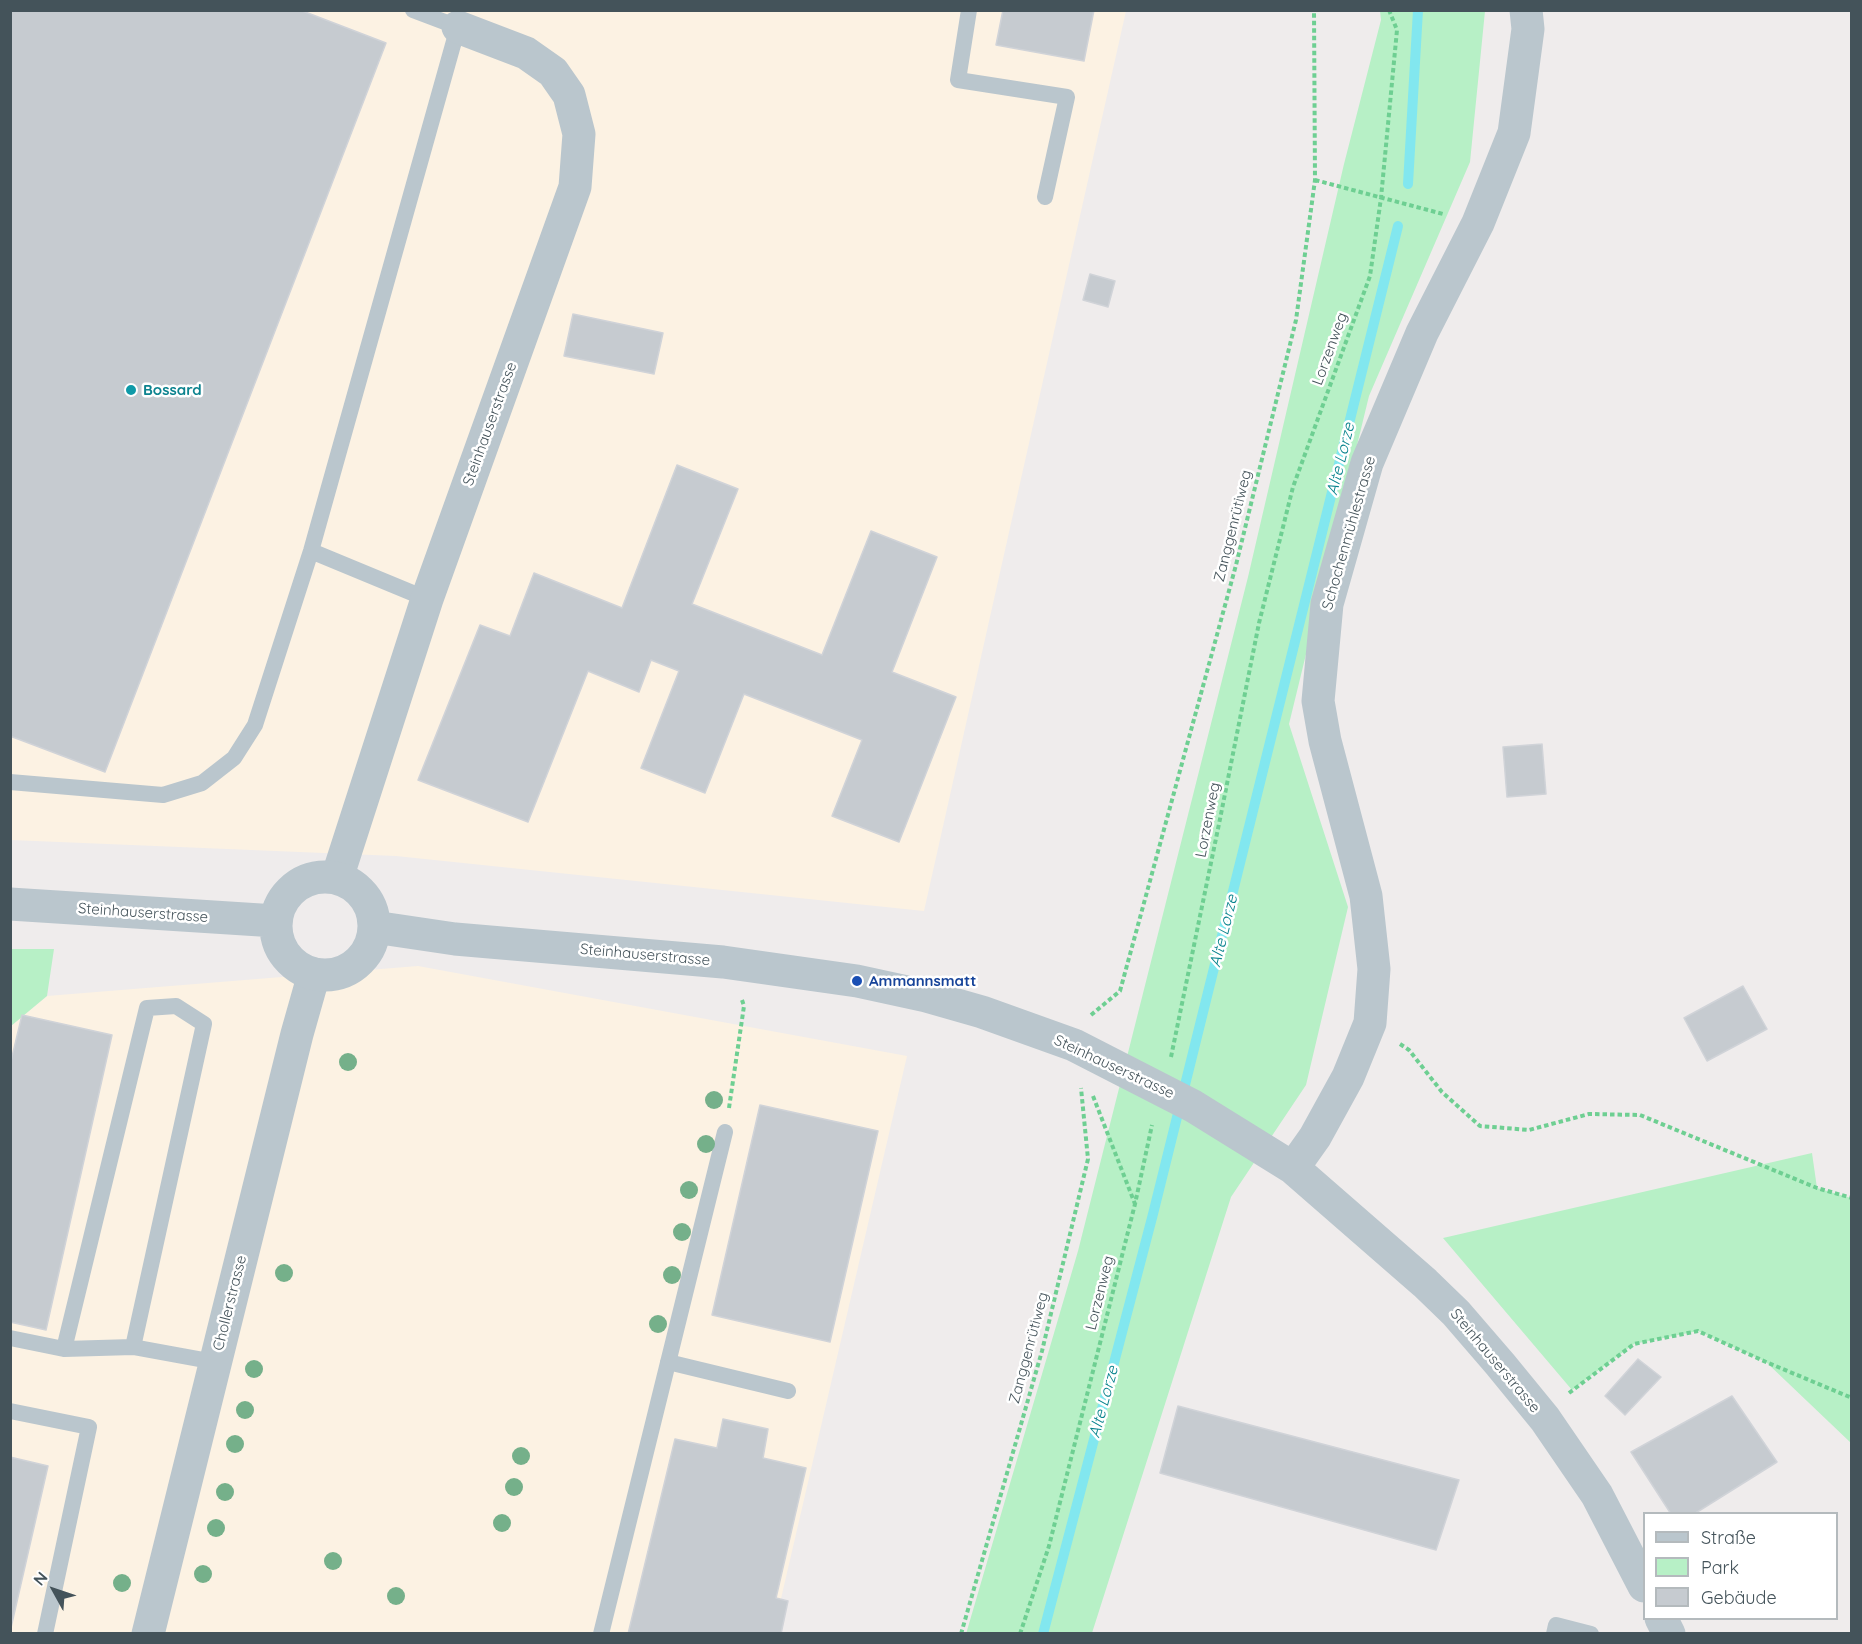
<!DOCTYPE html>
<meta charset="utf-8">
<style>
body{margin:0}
#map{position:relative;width:1862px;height:1644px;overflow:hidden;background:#efecec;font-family:Quicksand,sans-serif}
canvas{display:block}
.frame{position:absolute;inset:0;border:12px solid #44535a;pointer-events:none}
.legend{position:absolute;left:1643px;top:1512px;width:195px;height:108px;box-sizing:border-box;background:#fff;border:2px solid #b4babd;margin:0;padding:8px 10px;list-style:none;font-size:18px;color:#44535a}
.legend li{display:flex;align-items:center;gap:12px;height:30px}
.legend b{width:30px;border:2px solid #b4babd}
.north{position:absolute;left:24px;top:1560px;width:60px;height:60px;-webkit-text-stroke:4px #fff;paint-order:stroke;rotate:310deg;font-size:16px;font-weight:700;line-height:24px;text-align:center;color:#44535a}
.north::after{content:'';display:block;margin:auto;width:21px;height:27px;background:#44535a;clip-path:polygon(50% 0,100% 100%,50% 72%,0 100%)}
</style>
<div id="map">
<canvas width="1862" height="1644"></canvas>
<div class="frame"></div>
<ul class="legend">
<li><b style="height:8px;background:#bac6cd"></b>Straße</li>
<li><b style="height:16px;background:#b7f0c6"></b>Park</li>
<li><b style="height:16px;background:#c6cbd0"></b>Gebäude</li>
</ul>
<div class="north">N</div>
</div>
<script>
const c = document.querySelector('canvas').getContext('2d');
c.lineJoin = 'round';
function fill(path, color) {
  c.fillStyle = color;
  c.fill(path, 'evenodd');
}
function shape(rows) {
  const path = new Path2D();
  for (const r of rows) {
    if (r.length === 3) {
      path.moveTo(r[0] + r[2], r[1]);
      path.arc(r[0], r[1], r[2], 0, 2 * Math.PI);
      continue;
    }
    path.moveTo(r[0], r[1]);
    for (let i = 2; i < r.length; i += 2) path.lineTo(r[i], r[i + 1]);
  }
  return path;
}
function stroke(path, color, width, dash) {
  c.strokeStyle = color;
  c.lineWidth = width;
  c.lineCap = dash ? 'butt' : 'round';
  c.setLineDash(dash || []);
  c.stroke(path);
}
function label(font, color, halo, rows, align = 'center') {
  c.font = font + ' Quicksand,sans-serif';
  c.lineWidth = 5;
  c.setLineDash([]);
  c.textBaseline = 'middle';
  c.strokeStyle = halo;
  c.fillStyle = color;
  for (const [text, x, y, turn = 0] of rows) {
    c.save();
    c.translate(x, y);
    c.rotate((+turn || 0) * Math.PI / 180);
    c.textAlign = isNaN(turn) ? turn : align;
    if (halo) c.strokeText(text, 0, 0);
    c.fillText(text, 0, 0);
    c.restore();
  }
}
const commercial = shape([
 [11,11,1126,11,924,911,396,856,11,840],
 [418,966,907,1056,773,1633,11,1634,11,1026,47,996]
]);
const green = shape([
 [1380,11,1485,11,1470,162,1369,396,1289,724,1348,907,1306,1085,1231,1197,1092,1633,966,1634,1078,1251,1248,577,1344,164,1381,20],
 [11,949,54,949,47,996,11,1026],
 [1812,1153,1817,1188,1851,1198,1851,1443,1766,1362,1698,1331,1634,1344,1572,1390,1443,1238]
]);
const stream = shape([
 [1408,184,1418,10],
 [1043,1634,1153,1214,1398,226]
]);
const building = shape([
 [10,10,300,10,386,43,105,772,10,736,10,10],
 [1003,10,1094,10,1084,61,996,45,1003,10],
 [1090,274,1115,281,1108,307,1083,300,1090,274],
 [573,314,663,333,654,374,564,356,573,314],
 [677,465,738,489,692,604,822,655,871,531,937,557,892,672,956,697,899,842,832,816,862,740,744,694,705,793,641,768,679,671,651,660,639,692,588,671,528,822,418,780,480,625,510,636,534,573,622,608,677,465],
 [1542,744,1546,794,1507,797,1503,747,1542,744],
 [1743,986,1767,1029,1707,1061,1684,1018,1743,986],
 [22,1015,112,1035,46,1330,10,1322,10,1065,22,1015],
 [760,1105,878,1131,830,1342,712,1315,760,1105],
 [1638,1359,1661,1377,1625,1415,1605,1396,1638,1359],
 [1732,1396,1777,1462,1694,1514,1671,1514,1631,1452,1732,1396],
 [1178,1406,1459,1480,1436,1550,1160,1473,1178,1406],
 [723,1419,768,1429,763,1458,806,1468,776,1598,788,1601,781,1634,628,1634,675,1439,717,1448,723,1419],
 [10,1457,48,1466,10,1632,10,1457]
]);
const path = shape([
 [1315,180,1443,214],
 [1091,1015,1120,991,1236,565,1296,320,1315,180,1314,10],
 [1400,1044,1409,1050,1442,1092,1480,1126,1529,1130,1589,1114,1640,1115,1817,1188,1852,1198],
 [1171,1057,1220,819,1259,623,1293,487,1370,276,1381,198,1397,30,1389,10],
 [1093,1096,1135,1204],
 [729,1108,744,1006,742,1000],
 [1569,1393,1634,1344,1698,1331,1766,1362,1852,1398],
 [961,1634,1042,1351,1088,1159,1081,1088],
 [1020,1634,1049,1546,1135,1204,1152,1125]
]);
const service = shape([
 [969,10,958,80,1067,97,1045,197],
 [311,551,427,599],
 [10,782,163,795,202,783,234,758,255,725,311,551,458,27,413,10],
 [10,1338,64,1349,133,1347,215,1362],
 [64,1349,147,1008,176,1006,204,1024,133,1347],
 [668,1362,788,1391],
 [10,1411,89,1427,45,1634],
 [601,1634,725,1132],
 [1554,1634,1556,1625,1591,1634]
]);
const minor = shape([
 [337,878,427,599,575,187,579,134,569,95,553,72,526,53,458,27],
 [148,1634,297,1034,314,974]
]);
const tertiary = shape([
 [325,926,49],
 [10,904,276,921],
 [374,927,455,939,723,962,857,981,926,996,982,1012,1074,1045,1193,1106,1293,1168,1425,1283,1456,1313,1500,1364,1545,1419,1597,1495,1644,1586],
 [1293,1168,1315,1137,1348,1077,1370,1023,1374,969,1366,896,1325,741,1318,701,1327,604,1367,463,1422,333,1478,223,1514,133,1528,29,1526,10],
 [1661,1618,1669,1634]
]);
const trees = [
 [348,1062],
 [714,1100],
 [706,1144],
 [689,1190],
 [682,1232],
 [284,1273],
 [672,1275],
 [658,1324],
 [254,1369],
 [245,1410],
 [235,1444],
 [521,1456],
 [514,1487],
 [225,1492],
 [502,1523],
 [216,1528],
 [333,1561],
 [203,1574],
 [122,1583],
 [396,1596]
];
const markers = [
 [131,390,6,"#0f9aa8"],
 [857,981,6,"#1a4fb4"]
];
const streetNames = [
 ["Lorzenweg",1330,349,-70],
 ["Steinhauserstrasse",490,424,-70],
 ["Zanggenrütiweg",1233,526,-76],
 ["Schochenmühlestrasse",1349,533,-74],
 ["Lorzenweg",1208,820,-79],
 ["Steinhauserstrasse",143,913,4],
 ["Steinhauserstrasse",645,955,5],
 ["Steinhauserstrasse",1114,1067,25],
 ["Lorzenweg",1100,1293,-76],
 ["Chollerstrasse",230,1303,-76],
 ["Zanggenrütiweg",1029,1348,-75],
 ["Steinhauserstrasse",1495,1361,50]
];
const cultureNames = [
 ["Bossard",143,390]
];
const transitNames = [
 ["Ammannsmatt",869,981]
];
const waterNames = [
 ["Alte Lorze",1341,459,-76],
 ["Alte Lorze",1224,931,-76],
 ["Alte Lorze",1104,1402,-75]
];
fill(commercial, '#fcf2e3');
fill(green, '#b7f0c6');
stroke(stream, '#82e7ef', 10);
fill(building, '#c6cbd0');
stroke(building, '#d0d3d8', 1.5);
stroke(path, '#6ecf92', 4, [4.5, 3]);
stroke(service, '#bac6cd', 16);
stroke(minor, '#bac6cd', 33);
stroke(tertiary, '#bac6cd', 33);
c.fillStyle = '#75b08a';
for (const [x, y] of trees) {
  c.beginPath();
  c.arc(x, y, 9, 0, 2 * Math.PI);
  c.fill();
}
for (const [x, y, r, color] of markers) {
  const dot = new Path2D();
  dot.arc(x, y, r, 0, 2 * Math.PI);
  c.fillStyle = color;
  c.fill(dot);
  stroke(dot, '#fff', 2);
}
label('15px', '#44535a', '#fff', streetNames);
label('bold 15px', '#0d838f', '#fff', cultureNames, 'left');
label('bold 15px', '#164399', '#fff', transitNames, 'left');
label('italic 16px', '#08838d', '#fff', waterNames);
</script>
